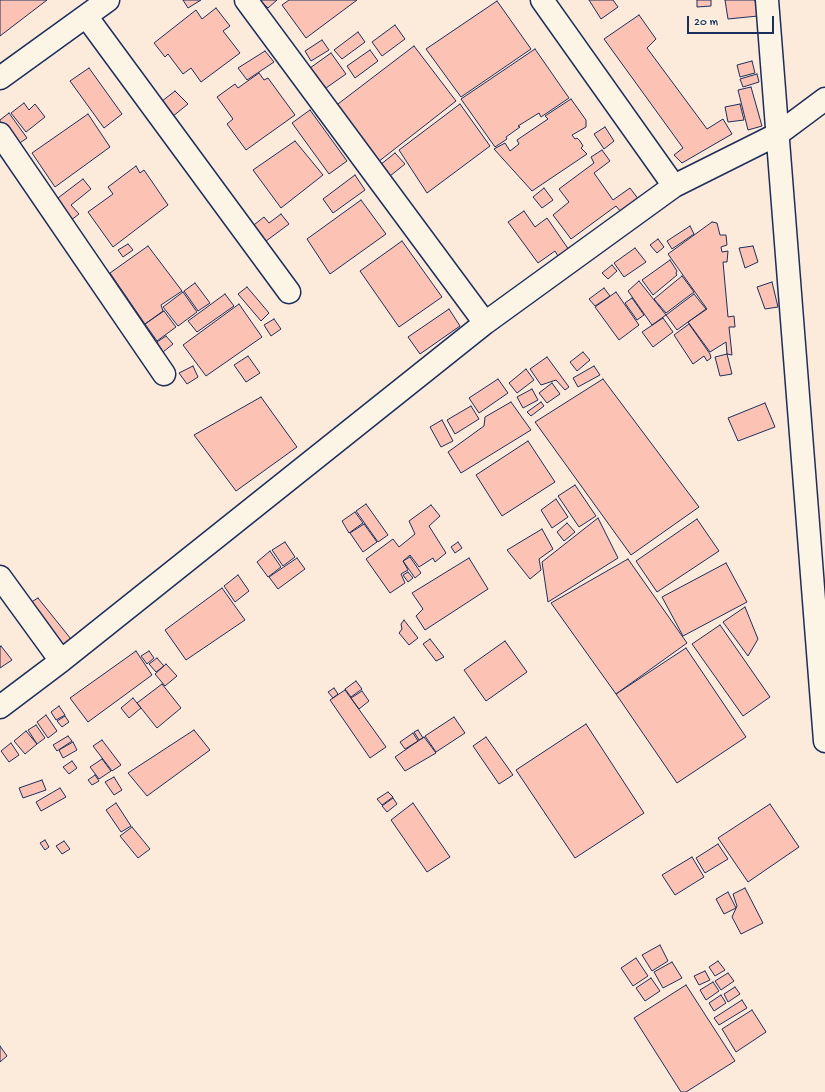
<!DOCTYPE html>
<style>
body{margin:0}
#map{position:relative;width:825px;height:1092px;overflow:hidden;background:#fcebdb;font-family:"Gochi Hand",sans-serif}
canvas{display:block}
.scale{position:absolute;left:687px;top:16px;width:87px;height:18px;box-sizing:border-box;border:2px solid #1b2f5e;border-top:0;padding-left:5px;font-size:12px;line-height:14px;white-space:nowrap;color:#1b2f5e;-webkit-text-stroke:3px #fcf5e5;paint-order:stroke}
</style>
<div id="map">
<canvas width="825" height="1092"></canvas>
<div class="scale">20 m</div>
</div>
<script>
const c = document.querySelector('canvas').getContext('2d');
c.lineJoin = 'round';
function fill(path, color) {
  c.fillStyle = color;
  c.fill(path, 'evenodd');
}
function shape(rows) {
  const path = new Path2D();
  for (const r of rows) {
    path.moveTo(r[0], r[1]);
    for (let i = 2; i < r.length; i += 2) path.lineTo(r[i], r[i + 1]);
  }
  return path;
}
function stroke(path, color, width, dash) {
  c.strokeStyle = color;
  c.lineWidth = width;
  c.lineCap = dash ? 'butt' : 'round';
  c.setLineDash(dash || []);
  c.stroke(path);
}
const building = shape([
 [0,0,47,0,0,36,0,0],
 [183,0,201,0,188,8,183,0],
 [260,0,277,0,268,8,260,0],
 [289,0,357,0,306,38,282,5,289,0],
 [589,0,613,0,618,7,601,19,589,0],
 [697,0,711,0,711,6,697,7,697,0],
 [725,0,755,0,758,16,728,19,725,0],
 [497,1,531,49,461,97,426,49,497,1],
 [216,8,230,26,223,31,240,53,201,82,191,68,183,74,168,54,165,57,154,43,196,10,202,19,216,8],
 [639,15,656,39,647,48,707,129,723,119,732,134,682,163,674,155,683,148,604,39,639,15],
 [395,25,405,39,382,56,372,42,395,25],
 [358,32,365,42,342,59,334,50,358,32],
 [322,40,329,50,311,61,305,51,322,40],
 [414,46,456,101,378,162,334,107,414,46],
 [535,49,569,98,541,117,539,113,518,126,520,127,506,137,507,139,495,147,461,99,535,49],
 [370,50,378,61,355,78,347,66,370,50],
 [265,51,274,62,247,80,238,68,265,51],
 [331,53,346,74,326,88,310,68,331,53],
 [752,61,755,73,740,77,737,65,752,61],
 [89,68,122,114,104,128,70,81,89,68],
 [259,73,264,80,268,78,295,115,246,150,227,124,233,119,217,97,235,84,238,88,259,73],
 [757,74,759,82,743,87,740,79,757,74],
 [751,87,762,126,748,130,738,90,751,87],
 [175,91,188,104,167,121,157,105,175,91],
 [571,99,586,120,586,127,572,135,575,139,577,138,580,141,583,146,581,148,587,154,532,191,494,149,505,143,510,151,519,144,517,140,548,119,545,116,571,99],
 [24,103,29,110,35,104,45,117,26,132,11,113,24,103],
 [460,104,490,146,427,193,399,150,460,104],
 [740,104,744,120,728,122,725,107,740,104],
 [310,110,347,161,329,174,292,123,310,110],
 [9,113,27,138,14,147,0,124,0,120,9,113],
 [88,114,110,147,55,187,32,153,88,114],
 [605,127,614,141,604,149,594,134,605,127],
 [295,141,323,175,281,208,253,170,295,141],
 [602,150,610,161,594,173,613,200,630,188,639,200,621,212,616,206,571,239,553,215,569,202,559,189,594,163,591,157,602,150],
 [395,153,405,164,390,176,380,165,395,153],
 [136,166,140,173,144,170,168,205,113,247,88,212,113,194,108,187,136,166],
 [355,175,365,190,333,213,323,199,355,175],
 [83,179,91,189,71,205,79,214,70,221,54,201,83,179],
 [544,188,553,200,542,208,533,197,544,188],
 [361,200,386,234,330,274,307,239,361,200],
 [524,211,535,227,547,218,569,250,559,258,555,251,538,263,508,222,524,211],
 [281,214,289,224,262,244,250,228,264,217,269,223,281,214],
 [712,222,717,223,720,235,726,235,727,245,721,247,722,252,728,251,727,262,723,262,728,317,734,316,735,327,729,327,732,355,727,354,726,342,710,352,688,322,707,309,668,254,712,222],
 [690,226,694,234,672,249,667,241,690,226],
 [658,239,664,247,657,253,650,245,658,239],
 [402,241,442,297,399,327,360,271,402,241],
 [128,244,133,250,123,257,118,250,128,244],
 [148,246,182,291,161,305,163,311,145,324,110,273,148,246],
 [753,246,758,262,745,268,739,248,753,246],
 [635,248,646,262,624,277,614,263,635,248],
 [670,260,677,271,676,273,677,275,653,295,642,280,670,260],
 [612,265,617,271,608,279,602,273,612,265],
 [682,276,694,292,666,313,654,299,682,276],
 [639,281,666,315,652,325,628,291,639,281],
 [772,282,778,307,765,309,757,287,772,282],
 [195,283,210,303,198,311,184,291,195,283],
 [247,287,269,313,261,321,238,294,247,287],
 [604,288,610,296,595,306,589,299,604,288],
 [183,292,197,312,178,326,163,307,183,292],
 [616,292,639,325,619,340,595,307,616,292],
 [225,294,234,306,197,332,188,321,225,294],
 [694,294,706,309,677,330,666,315,694,294],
 [632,298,644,315,637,320,625,303,632,298],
 [239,304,262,337,206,376,183,345,239,304],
 [449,309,460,326,420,354,408,337,449,309],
 [164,311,176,327,157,341,145,324,164,311],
 [663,318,673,332,653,347,642,332,663,318],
 [274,319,281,329,271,336,264,325,274,319],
 [689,324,710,354,711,358,707,361,704,356,693,364,674,335,689,324],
 [166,336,173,344,163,352,157,342,166,336],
 [583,352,590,360,577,371,570,362,583,352],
 [727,354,732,374,720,376,715,357,727,354],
 [248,356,260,373,246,382,234,365,248,356],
 [547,357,569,387,565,390,556,380,541,385,530,369,547,357],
 [193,366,198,377,187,384,179,373,193,366],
 [594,366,600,375,578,387,573,378,594,366],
 [526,369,534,380,517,393,509,383,526,369],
 [498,379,508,393,479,413,469,398,498,379],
 [603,379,699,507,631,555,535,422,603,379],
 [552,383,560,394,547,403,539,393,552,383],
 [532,389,538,400,523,408,517,397,532,389],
 [261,397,297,447,236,491,194,435,261,397],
 [511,402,531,430,461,473,448,452,484,426,485,417,511,402],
 [541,402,544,406,531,416,527,412,541,402],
 [765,403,775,427,738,441,728,418,765,403],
 [471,406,479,419,455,434,447,420,471,406],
 [442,420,453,441,441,447,430,427,442,420],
 [528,441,555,482,502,516,476,475,528,441],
 [575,485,596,516,579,527,558,496,575,485],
 [556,499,568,517,552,528,541,510,556,499],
 [366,504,388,535,378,542,356,511,366,504],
 [431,505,440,516,429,526,446,553,435,562,433,558,419,567,410,555,403,561,408,570,401,574,405,583,390,593,366,559,393,539,399,547,415,534,409,521,431,505],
 [355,512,363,523,349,533,342,521,355,512],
 [598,518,618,558,548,602,542,562,598,518],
 [697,519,719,551,657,592,636,561,697,519],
 [567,523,575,532,564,541,557,532,567,523],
 [364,524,377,542,363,552,350,533,364,524],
 [542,529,553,549,539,559,541,570,530,579,507,550,542,529],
 [285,542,295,557,283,566,272,550,285,542],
 [458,542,462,548,455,553,451,547,458,542],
 [270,551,281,567,268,577,257,562,270,551],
 [410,557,421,573,415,578,403,561,410,557],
 [297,558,305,569,278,589,269,577,297,558],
 [469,558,488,589,425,630,416,616,423,609,412,593,469,558],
 [628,559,687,643,616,694,551,603,628,559],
 [726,563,747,602,683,636,662,597,726,563],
 [408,572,413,578,408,582,403,575,408,572],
 [238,575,249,591,235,602,224,586,238,575],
 [222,588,245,620,186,660,165,630,222,588],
 [38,598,75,644,65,650,28,604,38,598],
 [745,607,758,639,748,656,723,622,745,607],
 [404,620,418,638,409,645,399,633,402,629,401,624,404,620],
 [720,625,770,697,743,716,692,644,720,625],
 [430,639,444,657,436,661,423,644,430,639],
 [505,641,527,672,486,701,464,670,505,641],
 [1,646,12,660,0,668,0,647,1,646],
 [686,648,746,737,677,783,616,694,686,648],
 [136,651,152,675,88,722,70,698,136,651],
 [149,651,154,658,147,664,141,656,149,651],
 [157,658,164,666,156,672,149,664,157,658],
 [166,664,177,676,165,686,155,674,166,664],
 [356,681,362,689,351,697,345,689,356,681],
 [162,684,181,708,157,728,137,703,162,684],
 [334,688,338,694,333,698,328,692,334,688],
 [345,690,386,747,370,758,330,700,345,690],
 [362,691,369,701,359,709,351,698,362,691],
 [133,698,141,708,129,718,121,708,133,698],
 [59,706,65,715,56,720,51,712,59,706],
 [46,715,57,731,48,738,37,722,46,715],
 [65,716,69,722,62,727,57,721,65,716],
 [454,717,465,733,436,752,425,736,454,717],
 [586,724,644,813,575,858,516,770,586,724],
 [36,725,45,738,37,744,28,730,36,725],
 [194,730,210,750,147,796,128,773,194,730],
 [418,730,423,738,419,740,414,732,418,730],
 [26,731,37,744,25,754,14,741,26,731],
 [413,733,418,741,405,749,400,742,413,733],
 [68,736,72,741,57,751,53,745,68,736],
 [424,737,436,753,405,771,395,757,424,737],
 [486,737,513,775,499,784,473,746,486,737],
 [102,740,121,765,112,771,93,746,102,740],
 [73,742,77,750,63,758,59,750,73,742],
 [11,743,19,755,9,762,1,751,11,743],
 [102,759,111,771,99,779,90,767,102,759],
 [72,761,77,768,69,774,63,767,72,761],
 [95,775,99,781,92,785,88,780,95,775],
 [114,777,122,790,114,795,105,782,114,777],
 [42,780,46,790,23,798,19,788,42,780],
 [60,788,66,797,41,811,36,802,60,788],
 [388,792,393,797,382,805,377,799,388,792],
 [393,798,397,804,387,812,382,806,393,798],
 [116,803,131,826,121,832,106,810,116,803],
 [413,803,450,857,427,872,391,820,413,803],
 [770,804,799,847,748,882,718,838,770,804],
 [132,827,150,849,138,858,120,836,132,827],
 [45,840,49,847,45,850,40,843,45,840],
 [64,841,70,849,62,854,56,846,64,841],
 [718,844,728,859,705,873,696,858,718,844],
 [692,857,704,877,675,895,662,875,692,857],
 [745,888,763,923,741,934,732,917,737,906,733,894,745,888],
 [728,892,736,908,724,914,716,899,728,892],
 [660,945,668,961,652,971,642,955,660,945],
 [636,958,648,976,633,986,621,968,636,958],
 [718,961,725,970,715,976,709,967,718,961],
 [672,962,682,978,663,988,654,972,672,962],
 [705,971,710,980,699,985,694,976,705,971],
 [728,973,734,981,721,990,715,981,728,973],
 [651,978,660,991,645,1001,636,988,651,978],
 [713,982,719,991,706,1000,700,990,713,982],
 [686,985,735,1061,686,1092,681,1092,634,1018,686,985],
 [735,987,740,994,728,1002,724,994,735,987],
 [721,995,726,1003,714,1011,709,1003,721,995],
 [742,1000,747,1008,719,1025,714,1018,742,1000],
 [752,1010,766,1032,736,1052,722,1029,752,1010],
 [0,1046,7,1056,0,1062,0,1046]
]);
const street = shape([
 [246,0,485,323],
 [542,0,674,186],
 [767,0,825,741],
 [86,16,289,292],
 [0,78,108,0],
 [0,134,164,374],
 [0,577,61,661],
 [0,707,61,661,485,323,674,186,778,134,825,99]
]);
fill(building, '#fcc2b3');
stroke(building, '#1b2f5e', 1);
stroke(street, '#1b2f5e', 25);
stroke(street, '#fcf5e5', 22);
</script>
